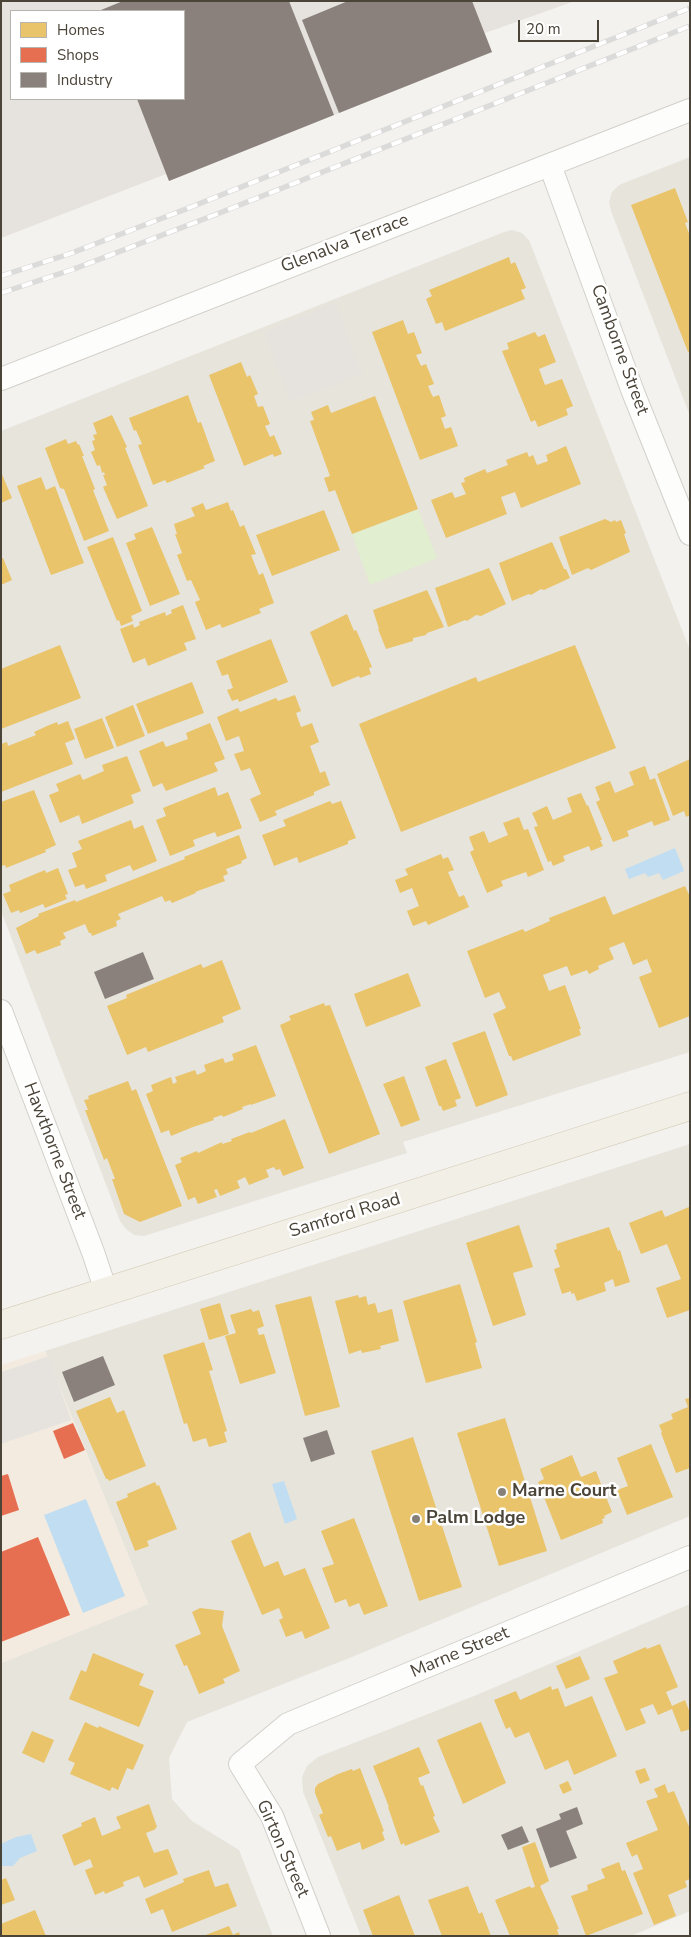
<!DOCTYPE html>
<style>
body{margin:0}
#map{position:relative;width:691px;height:1937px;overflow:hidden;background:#f4f2ee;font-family:"Nunito Sans",sans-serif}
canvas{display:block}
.frame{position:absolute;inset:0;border:2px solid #4b4439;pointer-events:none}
.legend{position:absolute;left:10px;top:10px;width:175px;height:90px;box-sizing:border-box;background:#fff;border:1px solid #b7b4b0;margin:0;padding:6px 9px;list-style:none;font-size:15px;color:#4b4439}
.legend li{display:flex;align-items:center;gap:10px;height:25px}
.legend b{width:25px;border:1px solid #b7b4b0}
.scale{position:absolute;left:518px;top:20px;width:81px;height:22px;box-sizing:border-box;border:2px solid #4b4439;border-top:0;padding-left:6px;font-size:15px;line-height:18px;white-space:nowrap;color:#4b4439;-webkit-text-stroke:4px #fff;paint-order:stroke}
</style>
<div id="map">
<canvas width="691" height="1937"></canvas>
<div class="frame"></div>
<ul class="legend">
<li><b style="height:14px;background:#e9c46a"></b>Homes</li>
<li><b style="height:14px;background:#e76f51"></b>Shops</li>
<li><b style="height:14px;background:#8a817c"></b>Industry</li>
</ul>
<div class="scale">20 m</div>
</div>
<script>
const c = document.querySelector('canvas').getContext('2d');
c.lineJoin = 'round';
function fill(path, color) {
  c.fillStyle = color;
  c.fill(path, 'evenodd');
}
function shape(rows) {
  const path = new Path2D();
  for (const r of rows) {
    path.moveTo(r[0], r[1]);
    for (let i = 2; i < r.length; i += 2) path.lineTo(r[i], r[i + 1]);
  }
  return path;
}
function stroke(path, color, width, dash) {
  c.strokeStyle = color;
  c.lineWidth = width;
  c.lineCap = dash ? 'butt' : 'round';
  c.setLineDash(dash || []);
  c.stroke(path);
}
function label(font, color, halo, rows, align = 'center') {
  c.font = font + ' "Nunito Sans",sans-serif';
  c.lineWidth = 5;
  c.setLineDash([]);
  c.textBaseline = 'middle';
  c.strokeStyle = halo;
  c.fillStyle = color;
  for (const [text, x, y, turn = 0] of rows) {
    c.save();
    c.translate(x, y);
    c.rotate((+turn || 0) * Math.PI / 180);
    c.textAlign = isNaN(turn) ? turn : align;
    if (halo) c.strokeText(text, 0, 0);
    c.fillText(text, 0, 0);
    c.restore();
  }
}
const residential = shape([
 [690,157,690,416,611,211,609,202,612,192,619,185],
 [512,230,522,233,529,240,690,650,690,1052,403,1142,407,1153,144,1236,134,1235,126,1229,120,1221,1,911,1,431,504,232],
 [690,1144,690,1516,347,1659,187,1722,169,1758,172,1799,192,1821,239,1850,273,1936,1,1936,1,1663,148,1604,45,1351],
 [690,1604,690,1911,631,1936,361,1936,303,1792,302,1777,307,1766,318,1757,474,1696]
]);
const commercial = shape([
 [45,1351,148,1604,1,1663,1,1365]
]);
const industrial = shape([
 [1,1,575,1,485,33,492,52,169,181,166,174,1,238],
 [11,11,184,11,184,99,11,99]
]);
const green = shape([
 [418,509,437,558,370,585,352,534]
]);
const parking = shape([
 [335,303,362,374,291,402,264,332],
 [49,1356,71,1420,1,1444,1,1372]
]);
const water = shape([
 [675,848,684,871,663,880,659,873,648,877,645,873,629,879,625,869],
 [284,1481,297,1519,285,1524,272,1484],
 [86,1499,125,1596,83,1613,44,1515],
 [31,1834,37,1851,20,1858,13,1866,1,1866,1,1844,16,1837]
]);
const homes = shape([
 [675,188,688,222,685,223,690,236,690,351,688,352,631,205],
 [509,257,511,264,515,262,526,288,521,290,525,299,445,331,442,322,436,324,426,299,432,296,429,290],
 [403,320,408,334,414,332,422,353,416,355,421,366,426,364,434,384,428,386,431,393,433,397,439,395,446,416,441,418,445,429,451,427,458,446,420,460,372,332],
 [535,332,538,337,545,334,556,362,539,369,545,385,562,379,573,406,566,409,568,415,538,427,535,420,531,422,502,351,509,349,507,343],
 [241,362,247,377,250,375,258,394,254,396,258,407,263,406,270,424,265,426,270,437,274,435,282,454,274,457,273,454,244,466,209,375],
 [188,395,198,423,201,422,215,461,203,466,205,468,167,483,165,480,153,485,138,445,142,444,136,430,134,431,129,418],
 [375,396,418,509,352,534,335,490,329,492,324,478,330,476,310,421,314,420,311,412,328,405,331,413],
 [112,415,127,447,125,448,148,506,117,519,103,487,107,485,103,475,105,475,104,472,102,473,100,465,97,466,91,452,95,450,92,441,95,440,93,435,97,434,93,423],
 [66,439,68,444,76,441,78,445,79,444,84,456,82,456,95,489,93,490,109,531,84,541,64,489,60,488,45,448],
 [566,446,581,484,521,508,515,492,501,497,507,514,446,538,431,500,452,492,455,498,466,494,461,483,465,482,464,478,485,469,487,473,508,465,506,460,527,452,529,457,533,455,537,465,548,461,546,455],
 [1,472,12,498,1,503],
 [41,477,46,490,55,486,84,563,51,575,17,486],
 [228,502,231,511,233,510,240,527,244,525,256,554,251,555,259,575,263,573,274,603,259,609,261,613,222,628,220,624,206,630,195,602,200,600,191,580,187,581,177,555,182,553,175,534,177,534,174,524,195,516,191,508,203,503,206,510],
 [324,510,340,550,272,576,256,535],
 [605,519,611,522,615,520,616,522,621,520,626,533,624,534,630,552,591,570,588,568,572,575,559,537],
 [152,527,180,594,150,606,126,543,136,539,134,534],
 [113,537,142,611,131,616,133,621,121,626,119,620,117,621,87,547],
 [552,542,564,569,566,569,570,578,544,590,541,589,531,595,529,594,512,601,499,563],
 [3,558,12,580,1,585,1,559],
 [489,568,506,604,481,616,476,615,467,621,465,620,448,627,435,588],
 [427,590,444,627,427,633,426,635,413,638,413,641,386,649,378,629,379,629,373,610],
 [183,605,196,639,184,643,187,650,148,666,145,658,133,663,120,629,133,624,134,628,140,625,139,622,165,612,166,616,172,613,171,610],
 [347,614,354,631,356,630,358,634,372,667,369,668,371,674,360,678,359,676,332,687,310,632],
 [271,639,288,682,239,702,238,699,232,701,227,690,233,688,228,674,222,676,216,661],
 [60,645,81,698,1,729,1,669],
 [575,645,616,748,401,832,359,724,476,677,478,682],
 [192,682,204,713,148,734,136,704],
 [295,695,301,711,296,713,301,727,312,723,319,742,310,746,320,773,325,771,330,785,314,792,314,795,275,811,277,815,260,822,250,799,261,794,250,768,241,771,234,754,244,751,239,736,226,741,217,717,238,708,240,712,276,698,278,701],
 [133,705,145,736,117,747,105,717],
 [102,718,114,748,85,759,74,729],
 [68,721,75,739,65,743,73,764,1,792,1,744,7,742,8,746,36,735,34,732,47,726,57,722,58,725],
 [210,723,225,759,214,763,218,771,166,791,162,783,153,787,139,751,163,741,166,747,188,739,186,733],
 [127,756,141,791,131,795,134,803,82,824,79,815,60,823,49,795,59,791,56,784,80,774,83,780,104,771,102,765],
 [690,759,690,815,686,817,684,811,673,816,657,774],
 [645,766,650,780,655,778,670,820,654,826,652,821,627,831,629,836,613,842,596,802,600,800,595,787,610,781,615,793,634,785,629,772],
 [215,787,218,796,228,792,242,828,217,837,215,832,193,840,195,846,170,856,156,820,166,816,163,808],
 [34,790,56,845,45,850,46,852,6,868,5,865,1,866,1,802],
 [581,793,587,806,588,805,602,840,600,840,603,846,591,851,589,846,563,856,565,861,553,866,551,861,548,862,534,827,538,826,532,813,547,806,553,820,572,812,567,798],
 [330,801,332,804,341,801,356,838,348,841,348,844,299,863,297,857,274,866,262,835,286,826,283,820],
 [519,817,524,830,528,829,544,870,528,877,526,872,501,881,503,886,487,893,470,852,474,850,469,837,484,831,489,843,508,835,503,823],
 [131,820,134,829,143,825,157,861,133,871,130,865,105,875,107,881,86,889,84,884,75,887,68,870,77,867,72,853,82,849,78,841],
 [239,835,247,858,241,861,242,863,226,869,228,874,223,876,225,881,195,892,196,893,172,903,170,900,165,902,162,896,118,914,121,919,116,921,117,926,92,936,91,933,89,933,85,924,63,933,66,938,60,941,61,945,37,954,35,950,26,954,16,928,39,916,38,914,75,900,76,902,185,859,184,857],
 [441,854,443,859,448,857,454,870,448,872,459,897,464,895,469,907,428,925,426,921,413,926,407,911,419,906,412,888,400,893,395,880,408,875,405,869],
 [58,868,68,894,65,895,67,899,45,908,43,904,20,913,19,910,11,913,3,894,11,891,9,885,45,870,46,873],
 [685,886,690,897,690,1016,659,1028,639,977,652,972,647,959,633,965,624,942,609,948,614,959,598,966,599,969,589,974,587,970,571,976,567,966,543,975,549,991,565,985,581,1029,579,1029,581,1035,513,1061,511,1056,509,1056,493,1014,506,1008,499,992,485,998,467,951,523,929,525,932,550,921,549,918,605,896,613,915],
 [222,960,241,1009,222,1017,224,1022,148,1052,146,1047,127,1055,107,1006,127,998,126,995,201,964,203,968],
 [408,973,421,1006,366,1027,354,994],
 [324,1003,325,1006,330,1005,380,1134,329,1154,280,1025,291,1020,289,1016],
 [485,1031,508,1095,476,1107,452,1043],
 [256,1045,276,1096,251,1105,251,1104,242,1107,243,1109,223,1117,222,1115,213,1118,214,1120,193,1127,171,1136,169,1130,161,1133,146,1094,153,1091,151,1085,171,1077,173,1084,177,1082,175,1077,195,1070,197,1075,206,1071,204,1065,223,1058,225,1063,234,1060,232,1054],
 [446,1059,461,1098,455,1100,457,1106,443,1111,441,1106,439,1106,425,1067],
 [404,1076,420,1120,401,1127,383,1084],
 [128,1081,132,1091,136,1089,182,1206,140,1222,124,1214,112,1179,115,1179,107,1158,104,1160,85,1110,88,1110,84,1100,89,1099,88,1096],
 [285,1119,304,1168,283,1176,280,1169,276,1170,274,1167,266,1170,269,1177,249,1185,245,1177,237,1181,240,1188,220,1196,217,1189,214,1190,217,1197,198,1204,195,1197,188,1200,175,1165,182,1162,180,1158,197,1151,198,1153,222,1142,222,1144,232,1141,231,1139,250,1132,251,1133],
 [689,1207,690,1310,667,1318,656,1288,681,1279,667,1244,641,1254,629,1223,662,1210,665,1217],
 [519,1225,533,1267,513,1273,526,1315,493,1326,466,1243],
 [609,1227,618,1251,620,1250,630,1282,615,1287,613,1279,604,1283,606,1291,577,1301,574,1293,571,1294,571,1291,562,1294,554,1269,560,1267,554,1250,557,1249,556,1244],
 [460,1284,477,1342,475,1343,482,1368,426,1383,403,1301],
 [358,1295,359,1298,366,1296,368,1305,375,1303,378,1313,392,1309,399,1341,380,1346,381,1349,362,1353,361,1350,349,1354,335,1301],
 [311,1296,340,1407,305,1416,275,1305],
 [220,1303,229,1334,209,1340,200,1309],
 [251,1309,253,1312,259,1310,264,1326,257,1329,259,1335,264,1334,276,1373,240,1384,225,1336,236,1333,230,1315],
 [204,1342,213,1370,209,1371,227,1431,224,1432,227,1442,209,1447,206,1438,193,1442,187,1423,184,1424,163,1355],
 [110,1397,117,1413,124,1410,146,1466,109,1481,108,1479,106,1479,76,1411],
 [690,1398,690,1468,676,1473,661,1433,662,1432,659,1425,673,1419,671,1414,688,1407,685,1399],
 [505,1418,547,1551,499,1566,457,1433],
 [413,1437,462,1587,419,1601,371,1451],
 [651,1444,673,1497,627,1515,617,1490,628,1486,617,1458],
 [572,1455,581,1477,596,1471,612,1512,604,1516,605,1518,602,1519,603,1523,561,1540,538,1482,544,1479,540,1469],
 [155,1482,157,1486,159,1485,177,1529,147,1541,149,1546,135,1551,116,1502,128,1497,127,1494],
 [354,1518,388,1606,364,1615,359,1603,349,1607,346,1599,335,1603,322,1568,334,1564,321,1531],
 [250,1532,264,1567,278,1561,284,1576,305,1568,330,1628,305,1639,302,1631,286,1637,279,1620,283,1618,279,1608,262,1615,231,1541],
 [200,1608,224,1611,222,1626,240,1671,223,1679,225,1683,199,1694,187,1665,184,1666,175,1645,201,1634,192,1612],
 [660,1644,678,1687,666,1692,672,1706,685,1700,690,1713,690,1729,681,1732,672,1709,658,1715,653,1704,640,1709,646,1723,626,1731,604,1678,618,1673,613,1661,646,1647,647,1649],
 [93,1653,144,1674,139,1685,154,1691,139,1727,69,1699,81,1670,86,1672],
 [580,1656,590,1679,566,1689,556,1666],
 [551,1686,552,1690,558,1688,565,1707,592,1696,617,1756,574,1775,568,1760,545,1770,529,1732,515,1738,510,1727,506,1729,494,1700,516,1691,520,1700],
 [85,1722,98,1728,99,1726,144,1745,133,1770,127,1768,118,1790,112,1787,110,1791,70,1774,75,1763,68,1760],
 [481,1722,506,1783,463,1804,437,1740],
 [32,1731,54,1740,44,1763,22,1753],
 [419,1747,430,1773,418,1778,421,1786,423,1785,435,1816,433,1817,440,1832,405,1846,404,1843,401,1845,388,1807,389,1807,373,1766],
 [360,1768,384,1831,382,1832,385,1840,362,1850,360,1842,337,1851,331,1836,328,1837,319,1815,323,1813,315,1793,315,1788,318,1784,338,1774,352,1769,353,1771],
 [645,1768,650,1780,640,1784,635,1771],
 [568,1781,572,1790,563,1794,559,1785],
 [665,1784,668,1793,674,1791,690,1829,690,1879,685,1881,687,1887,668,1895,676,1916,654,1925,633,1873,643,1869,637,1854,632,1857,626,1843,658,1830,646,1801,658,1797,654,1789],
 [149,1804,157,1827,155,1828,156,1829,146,1833,154,1853,168,1849,178,1874,144,1888,139,1876,123,1882,124,1886,105,1894,104,1891,95,1895,85,1870,93,1867,90,1859,74,1866,62,1835,82,1826,81,1823,95,1817,102,1836,121,1828,116,1817],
 [535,1842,549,1881,540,1886,559,1929,557,1929,559,1936,510,1936,495,1900,530,1886,531,1888,535,1887,522,1847],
 [619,1862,622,1871,625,1870,643,1914,586,1936,571,1896,588,1890,587,1885,605,1878,601,1869],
 [209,1870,215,1887,228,1883,237,1906,172,1932,163,1909,151,1914,145,1899,184,1882,183,1879],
 [6,1878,15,1900,1,1905,1,1880],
 [468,1886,479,1914,482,1912,491,1936,442,1936,428,1900],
 [399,1895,415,1936,373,1936,363,1910],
 [35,1910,46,1936,1,1936,1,1924],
 [229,1926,233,1935,239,1932,240,1936,203,1936]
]);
const shops = shape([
 [73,1423,85,1450,64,1459,53,1431],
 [8,1474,19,1510,1,1516,1,1476],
 [38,1537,70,1615,1,1642,1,1552]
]);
const industry = shape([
 [123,1,289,1,334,115,169,181,137,99,184,99,184,11,102,11,101,10],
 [348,1,472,1,492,52,339,113,302,20],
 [143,952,154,979,105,999,94,972],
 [103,1356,115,1385,74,1402,62,1372],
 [327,1430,335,1454,311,1462,303,1438],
 [577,1807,583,1824,566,1831,577,1858,550,1868,536,1829,561,1819,559,1814],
 [522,1826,529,1842,508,1850,501,1835]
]);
const minor = shape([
 [550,165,633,392,690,534],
 [1,379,690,110],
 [1,1011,93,1252,106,1291],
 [319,1936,272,1816,240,1764,288,1724,690,1557]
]);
const primary = shape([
 [1,1325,690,1106]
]);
const rail = shape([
 [1,276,69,254,186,209,690,8],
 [1,293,74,269,217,214,690,26]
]);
const markers = [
 [502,1492,5,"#868178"],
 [416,1519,5,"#868178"]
];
const streetNames = [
 ["Glenalva Terrace",345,244,-21],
 ["Camborne Street",619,350,70],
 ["Hawthorne Street",54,1151,69],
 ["Samford Road",345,1216,-17],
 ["Marne Street",460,1653,-23],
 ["Girton Street",282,1849,66]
];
const poiNames = [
 ["Marne Court",512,1492],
 ["Palm Lodge",426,1519]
];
fill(residential, '#e7e4dc');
fill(commercial, '#f3ebdf');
fill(industrial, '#e6e2de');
fill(green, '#e1eecf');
fill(parking, '#e6e3df');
fill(water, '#c0ddf1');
fill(homes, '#e9c46a');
fill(shops, '#e76f51');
fill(industry, '#8a817c');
stroke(minor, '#d2d0cb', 24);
stroke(primary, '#d6cebb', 29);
stroke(minor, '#fdfdfc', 22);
stroke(primary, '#f2efe6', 28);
stroke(rail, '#dbdbda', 5.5);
stroke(rail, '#fff', 4, [11]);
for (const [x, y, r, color] of markers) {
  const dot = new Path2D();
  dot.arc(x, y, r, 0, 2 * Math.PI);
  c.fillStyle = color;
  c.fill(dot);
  stroke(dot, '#fff', 2);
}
label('18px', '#4b4439', '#fff', streetNames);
label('bold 18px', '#4b4439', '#fff', poiNames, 'left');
</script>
